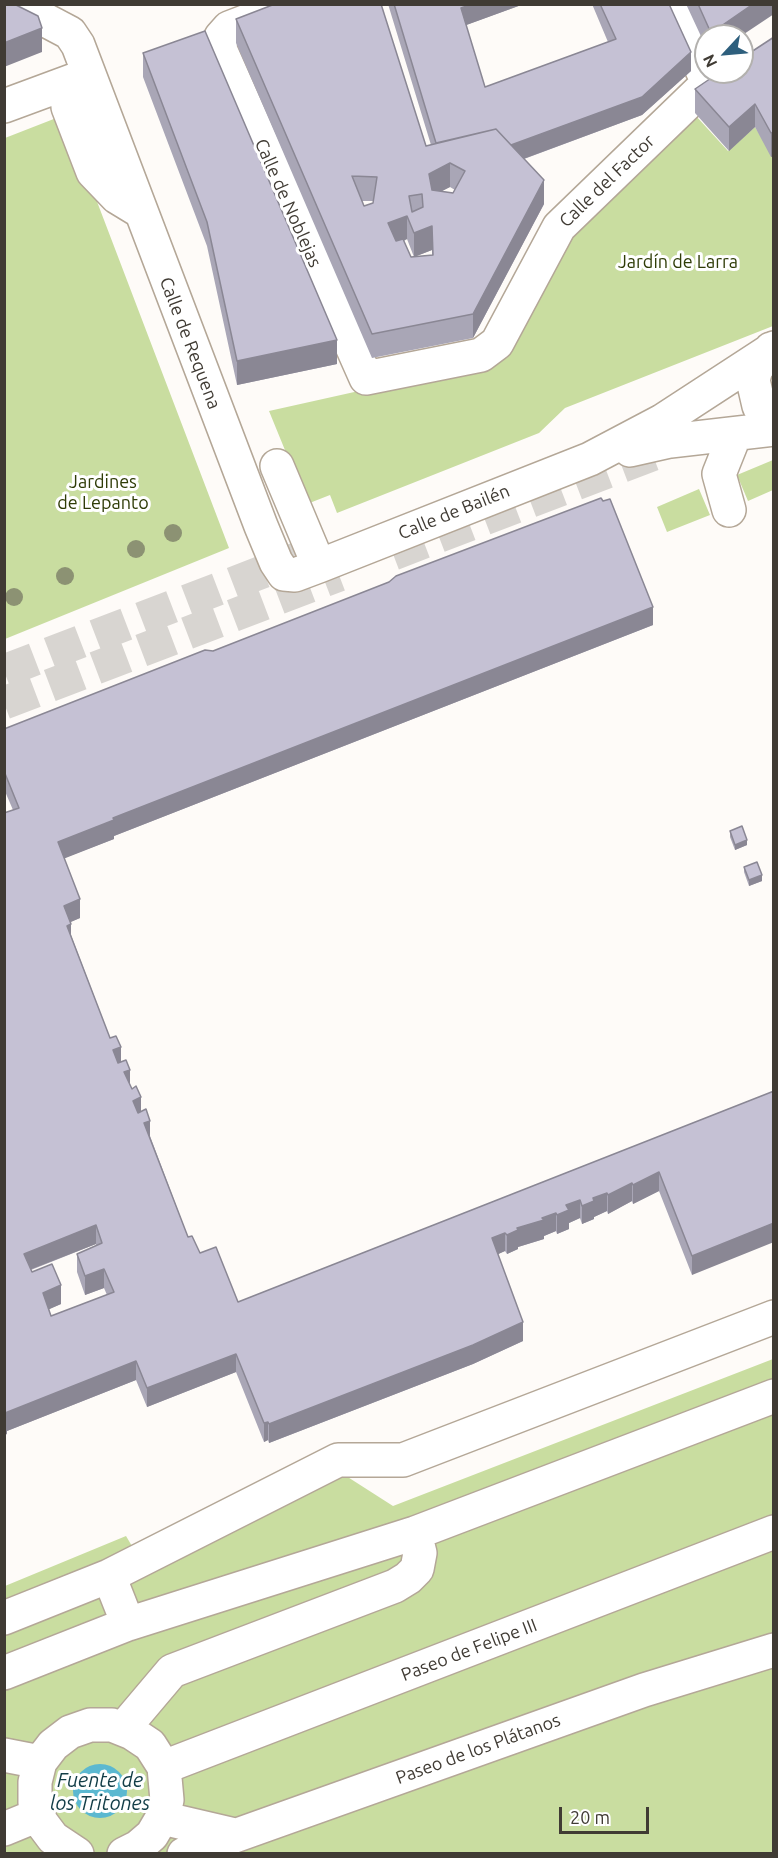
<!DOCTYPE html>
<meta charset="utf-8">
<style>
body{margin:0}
#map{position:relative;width:778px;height:1858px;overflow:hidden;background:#fefbf8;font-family:Ubuntu,sans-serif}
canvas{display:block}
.frame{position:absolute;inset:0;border:6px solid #403b34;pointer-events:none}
.north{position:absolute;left:694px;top:24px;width:60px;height:60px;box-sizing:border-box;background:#fff;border:2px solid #b3b1ae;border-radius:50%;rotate:244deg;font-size:16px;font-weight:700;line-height:24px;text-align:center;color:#403b34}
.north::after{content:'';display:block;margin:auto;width:21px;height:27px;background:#2e5f7d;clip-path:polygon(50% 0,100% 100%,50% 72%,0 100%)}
.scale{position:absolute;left:559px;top:1807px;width:90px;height:27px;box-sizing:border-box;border:3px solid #403b34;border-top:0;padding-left:8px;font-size:18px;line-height:21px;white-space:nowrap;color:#403b34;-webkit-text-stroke:4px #fff;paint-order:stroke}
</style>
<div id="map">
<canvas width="778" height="1858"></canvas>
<div class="frame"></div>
<div class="north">N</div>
<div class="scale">20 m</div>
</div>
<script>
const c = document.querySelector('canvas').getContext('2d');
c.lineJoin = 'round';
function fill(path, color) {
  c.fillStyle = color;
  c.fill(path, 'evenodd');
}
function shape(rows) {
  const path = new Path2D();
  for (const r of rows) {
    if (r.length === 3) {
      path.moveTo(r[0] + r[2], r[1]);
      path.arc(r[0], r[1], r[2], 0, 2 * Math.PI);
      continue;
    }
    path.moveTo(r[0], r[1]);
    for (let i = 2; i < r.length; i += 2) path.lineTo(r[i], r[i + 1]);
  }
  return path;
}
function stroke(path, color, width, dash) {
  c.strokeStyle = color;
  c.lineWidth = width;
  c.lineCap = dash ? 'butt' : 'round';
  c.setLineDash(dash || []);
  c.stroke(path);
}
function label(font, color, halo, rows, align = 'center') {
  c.font = font + ' Ubuntu,sans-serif';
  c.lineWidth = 6;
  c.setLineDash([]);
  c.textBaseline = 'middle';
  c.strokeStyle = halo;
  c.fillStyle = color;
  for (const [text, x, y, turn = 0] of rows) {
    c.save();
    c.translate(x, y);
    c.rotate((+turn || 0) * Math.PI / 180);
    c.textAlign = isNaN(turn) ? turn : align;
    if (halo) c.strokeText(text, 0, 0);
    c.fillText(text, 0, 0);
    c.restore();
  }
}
const green = shape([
 [64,115,229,548,5,639,5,138],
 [696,116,728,151,755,127,773,156,773,326,565,408,539,433,337,513,330,495,307,504,269,411,507,358,574,231],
 [773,460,773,490,748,501,737,475],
 [699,489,710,515,667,532,657,507],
 [773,1359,773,1853,5,1854,5,1586,126,1536,145,1568,343,1474,393,1506]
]);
const water = shape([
 [100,1791,27]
]);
const majorTunnel = shape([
 [393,554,667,449],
 [4,671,304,556],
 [4,703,339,575]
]);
const minor = shape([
 [15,4,70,33,78,45,261,526,276,562,284,574,295,575,319,566,590,459,662,421,774,348],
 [291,4,229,28,221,37,220,49,366,378,481,355,497,343,559,227,708,83,725,72],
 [672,4,708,83],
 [4,106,88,75],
 [68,107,93,172,117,197,140,211],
 [771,349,756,369,753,380,759,406,774,419],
 [630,450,670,441,774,429],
 [277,466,319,566],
 [729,510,719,474,735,434],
 [109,1576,338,1460,403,1460,774,1317],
 [4,1618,109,1576,128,1624,4,1673],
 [128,1624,415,1533,774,1396],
 [123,1729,172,1671,395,1586,408,1578,417,1569,420,1553,415,1533],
 [4,1755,40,1762],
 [164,1767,774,1532],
 [162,1818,235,1835],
 [4,1829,38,1815],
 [77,1854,53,1838,41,1822,35,1803,35,1782,40,1762,53,1745,70,1732,90,1725,112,1725,132,1733,150,1745,164,1767,167,1800,162,1818,152,1835,138,1847,124,1854],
 [184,1854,644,1690,774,1650]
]);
const trees = [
 [173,533],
 [136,549],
 [65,576],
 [14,597]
];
const wall = shape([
 [388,4,524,4,466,25,485,87,608,42,592,4,669,4,691,71,642,115,524,159,544,204,473,338,372,358,236,43,236,19,426,146,431,145],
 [450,187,455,190,453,193,441,191],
 [362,201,373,201,373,203,364,206],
 [407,239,414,257,411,257,404,241],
 [432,250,432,255,414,257],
 [686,4,774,4,741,36,706,36,706,47],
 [774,37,774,156,771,157,755,127,729,151,695,113,695,89],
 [143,53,337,364,237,385,207,246,143,77],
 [653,625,114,836,114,839,64,858,80,918,70,922,71,935,110,1038,121,1062,141,1112,188,1237,238,1302,774,1091,692,1275,659,1191,633,1204,632,1201,608,1214,607,1211,594,1217,594,1219,582,1224,580,1218,569,1223,569,1229,557,1234,556,1231,544,1236,544,1239,518,1247,518,1249,507,1254,505,1251,498,1254,523,1341,473,1364,269,1443,268,1440,264,1442,236,1372,147,1407,136,1380,7,1431,7,1434,4,1435,4,813,13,810,4,789,4,729,213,651],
 [96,1244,96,1246,77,1254,77,1272,85,1295,104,1288,107,1295,51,1316,49,1309,61,1304,32,1272,31,1270],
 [730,831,747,845,735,850,730,837],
 [744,867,762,881,749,886,744,872]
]);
const shadedWall = shape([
 [472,4,524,4,461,27,461,8],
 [753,4,774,4,774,14,741,36,711,36,711,33],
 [42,28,42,52,4,67,4,43],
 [691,52,691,71,642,115,507,165,507,146],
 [755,104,755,127,729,151,729,127],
 [774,132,774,156,771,157,771,133],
 [450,163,450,187,429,198,429,174],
 [544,180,544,204,473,338,473,314],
 [407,216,407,239,388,247,388,223],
 [432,226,432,250,414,257,414,233],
 [337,340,337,364,237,385,237,361],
 [653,607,653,625,114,836,114,839,58,861,58,842,113,818],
 [747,840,747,845,735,850,735,845],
 [762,875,762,881,749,886,749,880],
 [80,899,80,918,64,925,64,906],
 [71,924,71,943,67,926],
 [121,1047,121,1066,113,1069,113,1050],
 [130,1070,130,1089,124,1072],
 [141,1097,141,1116,133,1119,133,1101],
 [150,1121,150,1140,144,1123],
 [659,1172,659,1191,633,1204,633,1185],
 [632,1183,632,1201,608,1214,608,1195],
 [607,1193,607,1211,594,1217,594,1219,582,1224,582,1206,593,1198],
 [580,1200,580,1218,569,1223,569,1229,557,1234,557,1215,566,1205],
 [556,1213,556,1231,544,1236,544,1239,518,1247,518,1249,507,1254,507,1235,517,1228],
 [774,1223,774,1242,692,1275,692,1256],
 [96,1225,96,1244,24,1272,24,1254],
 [505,1233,505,1251,492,1257,492,1238],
 [104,1269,104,1288,85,1295,85,1276],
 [61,1285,61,1304,43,1312,43,1293],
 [523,1322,523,1341,473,1364,269,1443,269,1424],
 [236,1354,236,1372,147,1407,147,1388],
 [136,1361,136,1380,7,1431,7,1434,4,1435,5,1413],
 [268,1422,268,1440,264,1442,264,1423]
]);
const building = shape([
 [4,4,14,4,38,16,42,28,4,43,4,4],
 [275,4,381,4,426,146,496,129,544,180,473,314,372,334,236,19,275,4],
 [450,163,465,171,453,193,432,190,429,174,450,163],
 [352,176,377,177,373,203,364,206,352,176],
 [422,194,423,207,412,212,409,196,422,194],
 [407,216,414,233,432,226,433,255,411,257,403,239,396,241,388,223,407,216],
 [394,4,472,4,461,8,485,87,616,39,600,4,669,4,691,52,642,97,511,145,496,129,436,143,394,4],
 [698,4,753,4,711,33,698,4],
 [205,31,337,340,237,361,207,222,143,53,205,31],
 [774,37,774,132,771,133,755,104,729,127,695,89,720,72,742,72,742,58,774,37],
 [601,498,603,501,610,499,653,607,113,818,114,820,58,842,80,899,64,906,71,924,67,926,110,1038,116,1036,121,1047,113,1050,118,1063,126,1060,130,1070,124,1072,132,1089,136,1086,141,1097,133,1101,138,1113,146,1109,150,1121,144,1123,188,1237,192,1236,200,1253,216,1247,238,1302,774,1091,774,1223,692,1256,659,1172,633,1185,632,1183,608,1195,607,1193,593,1198,594,1201,582,1206,580,1200,566,1205,569,1210,557,1215,556,1213,542,1218,544,1220,517,1228,518,1230,507,1235,505,1233,492,1238,523,1322,473,1345,269,1424,268,1422,264,1423,236,1354,147,1388,136,1361,5,1413,7,1416,4,1417,4,813,19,808,4,771,4,729,205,650,213,651,389,582,396,576,601,498],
 [96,1225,102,1243,77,1254,85,1276,104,1269,114,1292,51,1316,43,1293,61,1285,52,1264,32,1272,24,1254,96,1225],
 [742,826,747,840,735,845,730,831,742,826],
 [757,862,762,875,749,880,744,867,757,862]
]);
const streetNames = [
 ["Calle del Factor",607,181,-44],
 ["Calle de Noblejas",288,203,66],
 ["Calle de Requena",190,343,69],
 ["Calle de Bailén",454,512,-22],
 ["Paseo de Felipe III",469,1650,-21],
 ["Paseo de los Plátanos",478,1749,-20]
];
const parkNames = [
 ["Jardín de Larra",678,262],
 ["Jardines",103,482],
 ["de Lepanto",103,503]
];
const waterNames = [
 ["Fuente de",100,1780],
 ["los Tritones",100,1803]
];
fill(green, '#c9dda0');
fill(water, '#5bb8d0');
stroke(majorTunnel, '#d8d5d1', 33, [33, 16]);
stroke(minor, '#b4a797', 36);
stroke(minor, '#fff', 33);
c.fillStyle = '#8c9273';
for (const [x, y] of trees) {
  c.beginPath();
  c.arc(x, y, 9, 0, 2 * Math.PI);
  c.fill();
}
fill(wall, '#a9a6b6');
fill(shadedWall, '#8a8794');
fill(building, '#c5c1d4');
stroke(building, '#8a8794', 1.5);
label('18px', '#403b34', '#fff', streetNames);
label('18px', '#2f3c07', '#fff', parkNames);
label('italic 20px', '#123d47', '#fff', waterNames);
</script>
